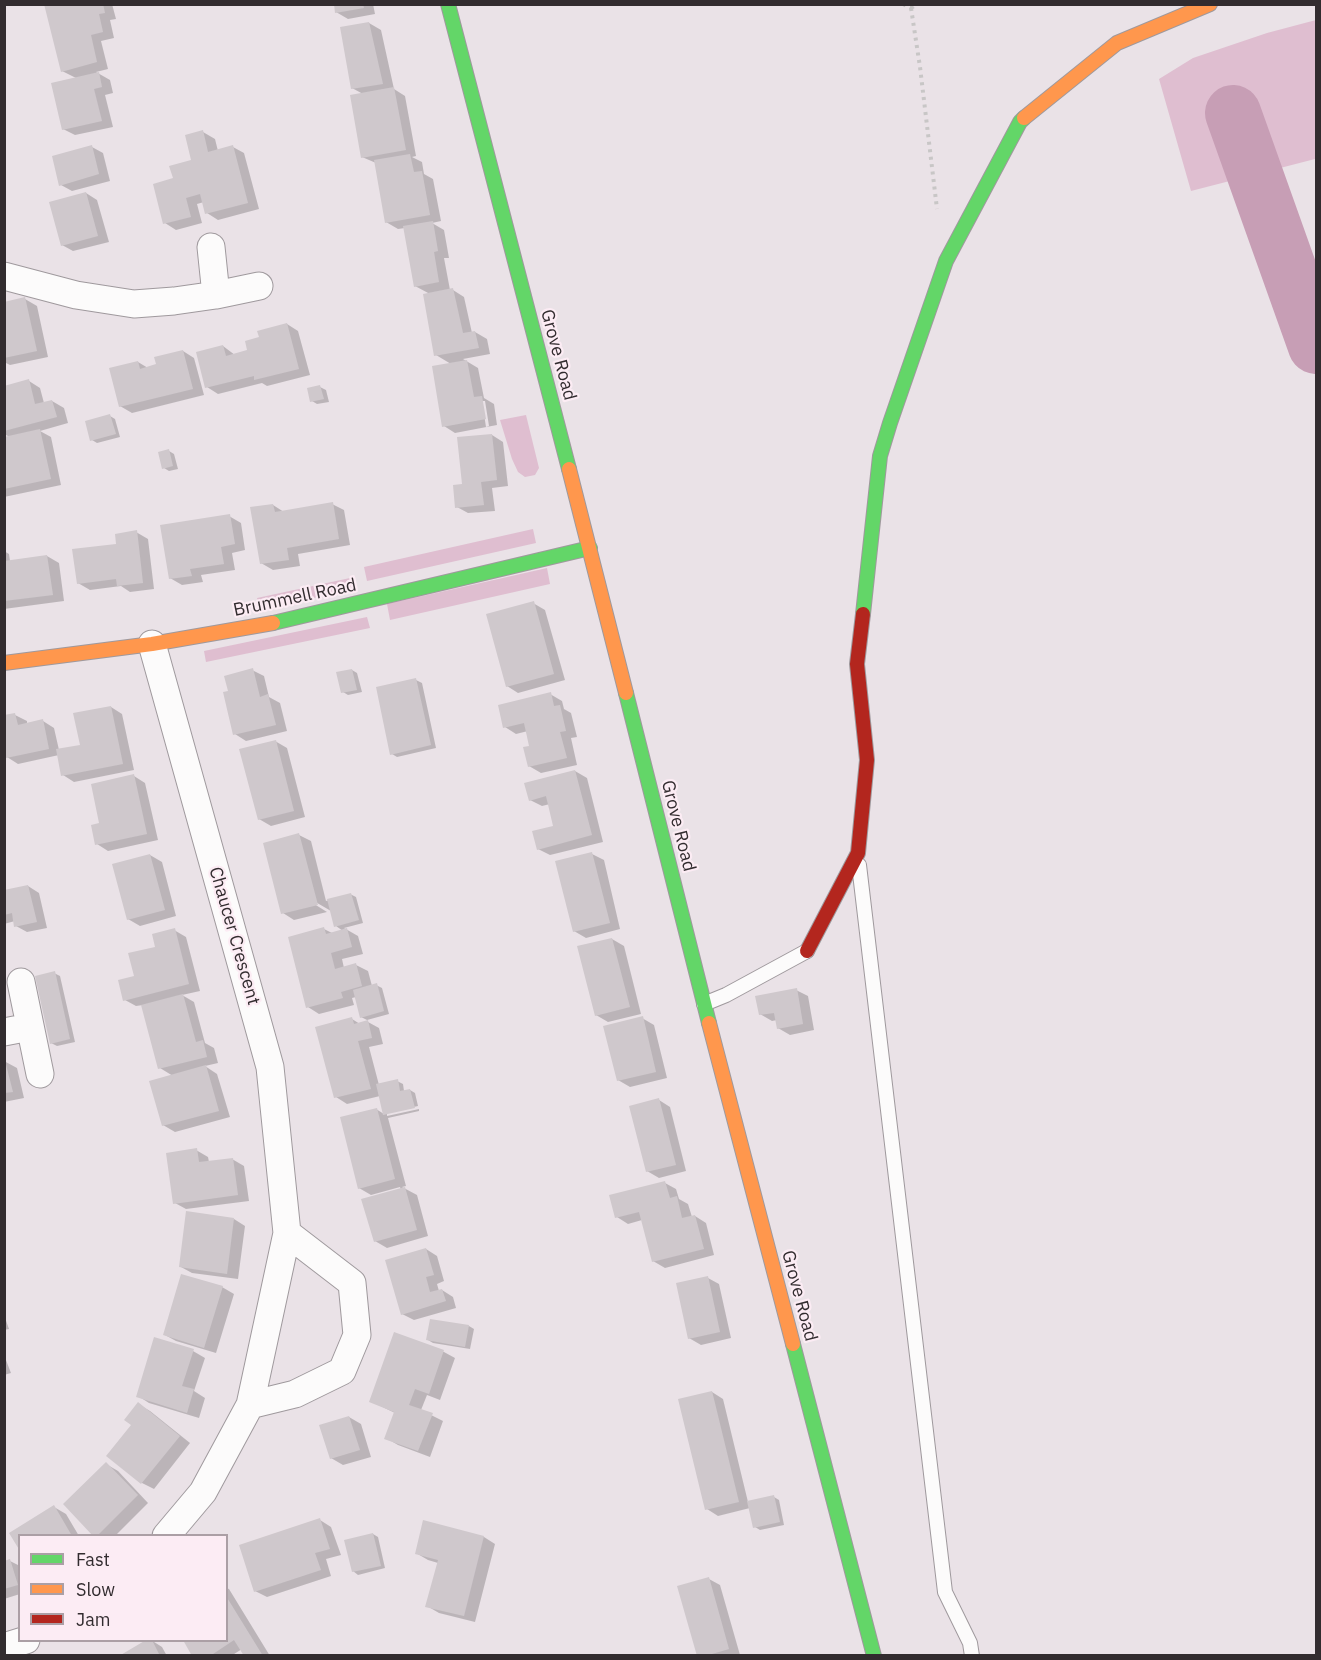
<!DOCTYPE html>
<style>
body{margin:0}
#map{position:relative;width:1321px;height:1660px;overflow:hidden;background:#eae2e7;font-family:"IBM Plex Sans",sans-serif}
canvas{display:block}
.frame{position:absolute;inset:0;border:6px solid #322c2f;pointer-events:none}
.legend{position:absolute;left:18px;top:1534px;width:210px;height:108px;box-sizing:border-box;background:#fcecf4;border:2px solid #ab9fa5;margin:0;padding:8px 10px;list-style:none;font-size:18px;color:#322c2f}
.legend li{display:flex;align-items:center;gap:12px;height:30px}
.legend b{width:30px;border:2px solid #ab9fa5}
</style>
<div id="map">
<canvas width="1321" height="1660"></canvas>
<div class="frame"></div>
<ul class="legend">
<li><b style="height:8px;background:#63d668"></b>Fast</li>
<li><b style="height:8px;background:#ff974d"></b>Slow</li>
<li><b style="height:8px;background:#b3261e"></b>Jam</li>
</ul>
</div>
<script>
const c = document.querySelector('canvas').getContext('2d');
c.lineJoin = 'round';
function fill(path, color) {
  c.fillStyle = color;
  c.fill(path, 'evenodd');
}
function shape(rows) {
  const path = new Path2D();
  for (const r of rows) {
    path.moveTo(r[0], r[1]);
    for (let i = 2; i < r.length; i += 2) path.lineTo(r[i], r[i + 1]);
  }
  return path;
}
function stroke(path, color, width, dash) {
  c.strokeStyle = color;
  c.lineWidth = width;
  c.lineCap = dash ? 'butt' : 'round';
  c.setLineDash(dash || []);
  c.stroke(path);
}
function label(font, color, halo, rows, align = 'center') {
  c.font = font + ' "IBM Plex Sans",sans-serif';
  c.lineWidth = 4.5;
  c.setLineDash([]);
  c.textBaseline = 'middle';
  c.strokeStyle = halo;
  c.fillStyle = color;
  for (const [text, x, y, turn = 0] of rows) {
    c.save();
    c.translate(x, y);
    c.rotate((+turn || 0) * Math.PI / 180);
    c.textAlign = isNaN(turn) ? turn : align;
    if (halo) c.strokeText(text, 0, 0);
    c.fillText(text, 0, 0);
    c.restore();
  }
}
const green = shape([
 [1316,20,1316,155,1315,159,1191,191,1159,79,1193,58,1267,33],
 [526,415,539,468,535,475,525,477,518,472,512,459,500,420],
 [533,529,536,543,367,581,364,567],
 [547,568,550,584,390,620,387,604],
 [350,578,352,590,260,609,257,598],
 [367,617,370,628,206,662,204,651]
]);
const shadow = shape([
 [45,4,112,4,116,19,110,20,114,38,101,41,108,69,96,72,110,80,113,93,105,95,113,127,75,135,63,129,76,78,62,71],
 [335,4,373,4,375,14,348,19,336,12],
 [369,23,381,30,394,89,405,96,416,156,412,157,422,162,424,174,433,179,441,221,432,223,444,230,449,258,444,258,450,290,453,290,464,297,472,333,475,332,487,339,490,354,463,359,478,368,484,398,494,404,497,425,455,433,444,426,451,364,436,355,430,294,415,286,405,228,398,229,386,222,376,163,362,157,363,94,352,88],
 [482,401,485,401,489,426,486,427],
 [203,132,215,139,218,151,233,147,244,153,259,209,218,220,207,213,204,202,197,204,202,223,176,230,165,223,174,180,193,161],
 [92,147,103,153,110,181,72,191,61,185],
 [86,193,97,200,109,242,73,251,62,245],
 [25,299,37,306,48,357,10,365,4,362,4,303],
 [287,324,298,331,310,375,267,386,262,383,218,394,207,387,223,346,235,355,249,351,261,339],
 [183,351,194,358,204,395,132,413,120,406,138,362,148,368,158,366],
 [29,381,40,388,44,403,52,401,64,408,68,423,40,431,51,437,61,485,4,497,4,438,10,437,4,434,4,387],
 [320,387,326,390,329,402,317,404,312,401],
 [110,416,115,419,120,437,97,443,92,440],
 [492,435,503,442,508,486,492,488,495,511,468,513,457,507,464,485],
 [169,451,174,454,178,469,169,471,164,468],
 [332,504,344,510,350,545,298,554,300,566,273,570,261,563,273,505,284,512],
 [229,516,241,523,245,550,232,553,235,570,201,575,203,582,182,585,170,578],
 [136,532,148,539,154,589,130,592,121,586,90,590,78,583,118,545],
 [4,551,9,554,10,561,47,556,59,563,64,601,4,609],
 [533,603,545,610,565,680,518,693,507,686],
 [252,670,264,676,269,697,280,703,287,731,246,741,235,734,229,692],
 [352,670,357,673,362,692,348,695,343,692],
 [416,680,422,683,436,748,397,757,392,754],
 [550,694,562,701,564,709,571,713,577,737,571,738,577,765,541,773,529,766,531,747,528,731,516,734,505,727],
 [111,707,122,714,134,770,74,782,63,775,59,755,18,764,7,757,4,746,4,717,15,715,27,721,27,724,43,721,54,728,59,750,81,746],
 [275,741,287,748,305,817,271,826,259,819],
 [575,771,587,778,603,842,550,855,538,849,555,827,550,804,542,806,530,800],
 [134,776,145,783,158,840,108,851,97,844,101,824],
 [299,835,311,841,326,901,350,894,356,897,363,923,344,928,358,936,363,954,342,959,344,968,356,965,368,971,372,986,376,985,382,988,389,1014,367,1020,361,1017,356,997,352,998,354,1005,319,1014,308,1007,324,929,332,933,343,931,336,926,331,911,312,900,311,902,327,912,294,920,283,913],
 [592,854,604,860,620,929,586,938,574,931],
 [150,855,162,862,176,916,140,926,128,919],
 [28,886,39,893,47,928,27,932,16,926,15,921,4,924,4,891],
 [174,930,186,937,200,991,182,995,194,1002,205,1043,214,1048,218,1063,205,1066,217,1074,230,1117,175,1132,163,1125,173,1076,160,1068,143,1005,136,1006,125,1000,136,977,157,948],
 [612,939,624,946,641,1014,608,1022,596,1015],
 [54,973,60,976,75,1042,57,1046,51,1043],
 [796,990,808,996,814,1030,790,1035,778,1028,777,1020,772,1021,760,1014],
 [642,1018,654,1025,667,1078,630,1087,618,1080],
 [352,1019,360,1024,368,1022,379,1028,383,1044,369,1047,379,1085,397,1081,403,1084,404,1091,410,1090,415,1093,418,1106,387,1113,387,1116,419,1109,419,1111,388,1118,406,1186,402,1187,417,1195,428,1236,387,1248,375,1241,401,1190,400,1187,371,1195,359,1188,376,1109,384,1114,380,1096,347,1104,336,1097],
 [4,1061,17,1068,24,1098,4,1102],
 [659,1100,670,1107,686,1171,659,1178,647,1171],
 [196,1150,208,1157,209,1162,232,1159,244,1166,249,1201,186,1209,175,1203],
 [665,1183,676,1189,679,1199,688,1204,692,1217,695,1216,706,1223,714,1255,665,1268,653,1261,642,1220,628,1224,617,1217],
 [234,1219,245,1226,238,1279,192,1273,181,1267],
 [426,1249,437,1256,444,1281,437,1284,439,1291,442,1290,453,1297,456,1308,414,1320,402,1314],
 [708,1278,719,1284,731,1338,701,1345,689,1338],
 [222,1287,234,1294,216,1353,176,1341,165,1335],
 [4,1315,9,1329,4,1330],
 [469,1326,474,1329,470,1349,433,1343,428,1340],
 [395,1334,444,1352,455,1358,440,1400,427,1395,421,1410,443,1421,430,1457,398,1445,386,1438,395,1413,370,1401],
 [193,1351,205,1358,194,1391,205,1398,199,1418,149,1403,138,1396],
 [4,1355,11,1373,4,1375],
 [712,1392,723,1399,748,1502,774,1497,779,1500,784,1525,760,1530,755,1527,750,1508,718,1516,707,1509],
 [138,1404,150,1411,190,1443,154,1489,142,1483,108,1456,133,1425],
 [349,1417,361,1424,371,1457,343,1465,331,1458],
 [106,1464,118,1471,148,1503,115,1536,95,1536],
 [54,1507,66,1514,79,1536,20,1536],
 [320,1520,331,1527,341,1555,326,1559,331,1576,267,1597,255,1591],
 [424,1522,484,1537,495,1544,475,1622,439,1613,427,1606,438,1563,428,1560,416,1553],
 [373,1534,378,1537,385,1568,358,1575,353,1571],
 [10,1561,20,1566,20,1594,4,1599,4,1562],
 [709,1579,720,1585,740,1655,698,1656],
 [226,1588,229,1589,270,1656,246,1656,242,1649,231,1656,194,1656,226,1640],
 [151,1640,162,1647,167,1656,122,1656]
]);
const river = shape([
 [1233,113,1316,346]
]);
const building = shape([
 [44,4,103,4,105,13,99,14,103,32,91,35,97,62,61,72],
 [334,4,363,4,364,8,335,13],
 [369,22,383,84,351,89,340,27],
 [99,72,102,87,94,89,102,121,62,130,51,83],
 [394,87,406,150,361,158,350,95],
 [203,130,208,152,233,145,248,203,205,214,200,194,186,198,191,217,163,224,153,184,173,178,169,166,191,160,185,135],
 [92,145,99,174,59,186,52,156],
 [410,154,414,172,422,171,430,215,385,223,374,160],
 [86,192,98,236,61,246,49,202],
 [433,221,438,251,434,252,439,282,414,287,403,226],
 [453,288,463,333,475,331,479,348,434,356,423,294],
 [25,297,37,351,4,358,4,302],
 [287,323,299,369,254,380,254,376,205,388,196,352,223,345,226,356,247,350,245,341,259,337,257,331],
 [183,350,193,389,119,407,109,368,138,361,140,369,156,364,154,357],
 [467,360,474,397,482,396,486,419,442,427,432,366],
 [29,379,35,404,52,400,57,417,4,431,4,386],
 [320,385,324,399,310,402,307,388],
 [110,414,116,434,90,441,85,421],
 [40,429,51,479,4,489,4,437],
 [492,434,497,480,481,482,484,505,455,508,453,485,462,484,457,437],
 [169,449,173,466,162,469,158,452],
 [333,502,339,539,287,548,289,560,260,564,250,507,273,504,275,512],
 [230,514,235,544,221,547,224,564,190,569,192,576,169,579,160,525],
 [137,530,143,583,117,586,116,579,77,584,72,549,116,544,115,534],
 [47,555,53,595,4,601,4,561],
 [534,601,554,674,506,687,486,614],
 [253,668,260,697,268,694,276,725,233,735,223,692,228,691,224,676],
 [352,669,357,690,341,693,336,672],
 [416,678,431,745,390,755,376,687],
 [551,692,554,706,560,705,566,731,560,732,567,758,528,767,523,747,529,746,524,723,503,728,498,705],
 [111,706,123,764,61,776,56,749,80,745,73,713],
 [15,713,18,725,43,719,49,749,6,758,4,715],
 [276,740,294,811,258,820,239,749],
 [575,770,592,835,537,850,532,831,553,826,546,796,529,801,524,783],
 [134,774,147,834,95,845,91,825,99,823,91,784],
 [299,833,318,905,281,914,263,843],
 [592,852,610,923,573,932,555,861],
 [150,854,165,910,127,920,112,864],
 [28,885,37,922,14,927,12,913,4,915,4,890],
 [351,893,359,920,334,927,327,899],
 [324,927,326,934,347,928,352,947,331,953,335,969,356,963,362,986,341,992,343,998,306,1008,288,937],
 [175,928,189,984,123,1001,118,980,134,976,128,953,155,947,152,934],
 [612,938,630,1007,595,1016,577,946],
 [55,971,70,1039,50,1044,35,976],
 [377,983,384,1011,360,1018,353,990],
 [797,988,803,1024,777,1029,774,1013,759,1015,755,996],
 [183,994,196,1042,203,1040,207,1057,158,1069,141,1005],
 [643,1016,656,1072,617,1081,603,1026],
 [352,1017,354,1024,368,1020,372,1038,358,1041,371,1089,334,1098,315,1027],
 [4,1057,13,1092,4,1093],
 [206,1065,219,1111,162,1126,149,1081],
 [398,1079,400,1091,410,1089,415,1108,383,1115,376,1084],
 [659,1098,676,1165,646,1172,629,1106],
 [377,1108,395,1179,358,1189,340,1117],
 [197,1148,199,1162,233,1158,238,1195,173,1204,166,1153],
 [665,1181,670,1198,677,1196,682,1218,695,1215,704,1249,652,1262,639,1212,615,1218,609,1195],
 [405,1187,417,1230,374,1242,361,1199],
 [186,1211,234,1218,227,1274,179,1267],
 [426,1248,434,1275,426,1277,430,1292,442,1289,446,1301,401,1315,385,1260],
 [181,1274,223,1286,204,1348,163,1335],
 [708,1276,720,1332,688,1339,676,1283],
 [430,1319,469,1325,465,1347,426,1340],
 [394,1332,444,1350,429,1394,415,1389,409,1405,433,1413,418,1451,384,1439,394,1412,369,1402],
 [154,1337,194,1349,182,1386,194,1389,187,1413,136,1397],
 [712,1391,739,1502,705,1510,678,1399],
 [138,1402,180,1436,141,1484,106,1456,131,1425,124,1420],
 [349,1416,360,1450,330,1459,319,1425],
 [106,1462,138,1495,97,1536,93,1536,63,1504],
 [774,1495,780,1522,753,1528,747,1501],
 [54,1505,72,1536,20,1536,20,1551,9,1533],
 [320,1518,330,1549,315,1553,321,1570,254,1592,239,1545],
 [423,1520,484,1536,464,1616,425,1607,438,1560,415,1554],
 [373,1533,381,1566,352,1572,344,1540],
 [10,1559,18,1585,4,1589,4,1561],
 [709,1577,729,1649,705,1656,697,1656,677,1586],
 [226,1596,263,1656,244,1656,234,1640,210,1656,192,1656,183,1640,226,1640],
 [146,1640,152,1640,160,1656,119,1656]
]);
const path = shape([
 [903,4,911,8],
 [911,8,920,67,937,209],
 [911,8,917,4]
]);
const lane = shape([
 [859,865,945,1592,970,1643,972,1656],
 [704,1004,726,995,807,951]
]);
const street = shape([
 [211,247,216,295],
 [4,276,76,295,134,304,174,301,216,295,259,286],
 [152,644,270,1067,287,1233,250,1405,203,1492,166,1536],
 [21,982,40,1074],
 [4,1032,30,1027],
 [250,1405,295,1394,342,1371,357,1335,352,1283,287,1233],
 [4,1647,26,1640]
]);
const fast = shape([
 [448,4,569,469],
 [863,614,880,456,890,423,946,261,1020,122,1024,118],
 [273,623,590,548],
 [626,693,709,1023],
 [793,1344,874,1656]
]);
const slow = shape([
 [1024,118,1117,43,1210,4],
 [569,469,626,693],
 [4,663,152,644,273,623],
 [709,1023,793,1344]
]);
const jam = shape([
 [807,951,858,853,867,760,857,664,863,614]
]);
const streetNames = [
 ["Grove Road",558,355,75],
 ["Brummell Road",295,598,-12],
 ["Grove Road",678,826,76],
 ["Chaucer Crescent",234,936,74],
 ["Grove Road",799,1296,75]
];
fill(green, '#dfbed0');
fill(shadow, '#0003');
stroke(river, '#c79eb5', 56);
fill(building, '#cfc8cc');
stroke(lane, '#9f999d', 16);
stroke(street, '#9f999d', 29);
stroke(fast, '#9f999d', 16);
stroke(slow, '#9f999d', 16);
stroke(jam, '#9f999d', 16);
stroke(path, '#c8c6c6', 4, [3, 4.5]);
stroke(lane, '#fcfbfb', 14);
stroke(street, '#fcfbfb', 27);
stroke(fast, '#63d668', 14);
stroke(slow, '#ff974d', 14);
stroke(jam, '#b3261e', 14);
label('18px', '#322c2f', '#fcecf4', streetNames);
</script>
